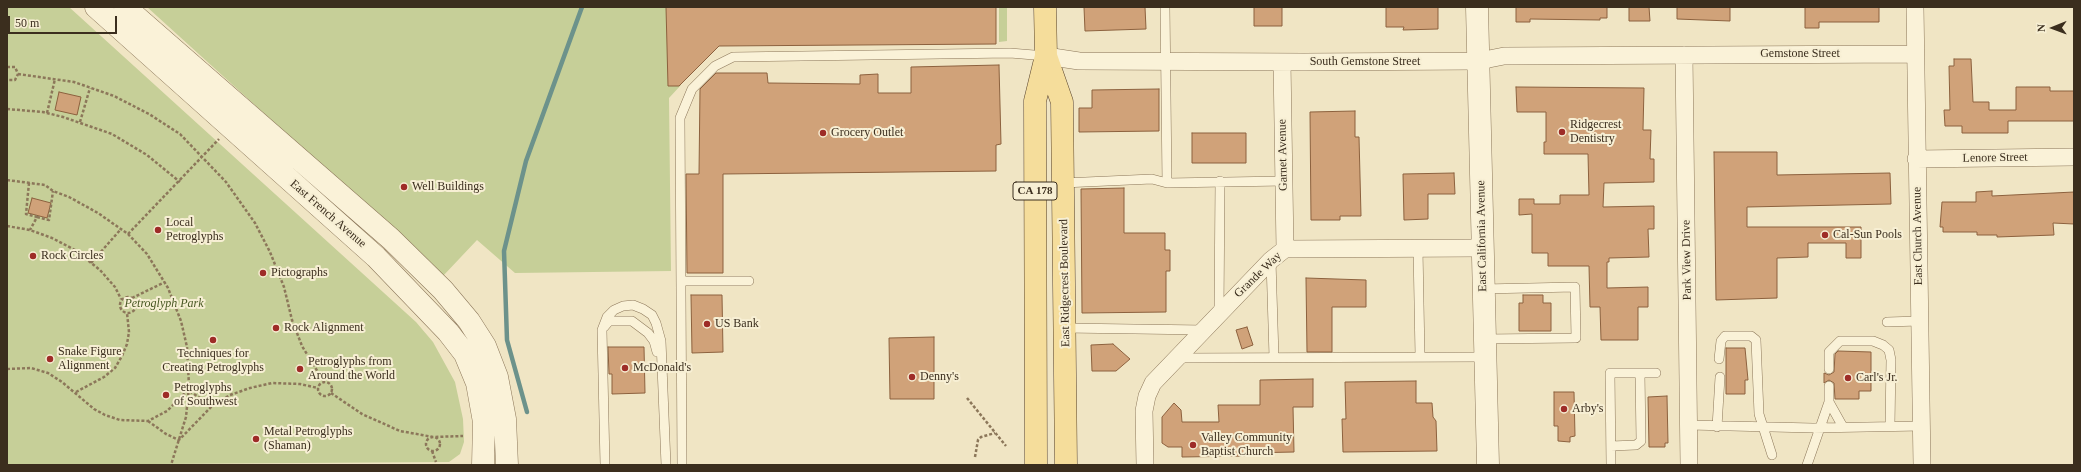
<!DOCTYPE html>
<style>
body{margin:0}
#map{position:relative;width:2081px;height:472px;overflow:hidden;background:#f0e5c4;font-family:Georgia,serif}
canvas{display:block}
.frame{position:absolute;inset:0;border:8px solid #3b2e1e;pointer-events:none}
.north{position:absolute;left:2033px;top:8px;width:40px;height:40px;-webkit-text-stroke:3px #f7efd4;paint-order:stroke;rotate:269deg;font-size:11px;font-weight:700;line-height:16px;text-align:center;color:#3b2e1e}
.north::after{content:'';display:block;margin:auto;width:14px;height:18px;background:#3b2e1e;clip-path:polygon(50% 0,100% 100%,50% 72%,0 100%)}
.scale{position:absolute;left:8px;top:16px;width:109px;height:18px;box-sizing:border-box;border:2px solid #3b2e1e;border-top:0;padding-left:5px;font-size:12px;line-height:14px;white-space:nowrap;color:#3b2e1e;-webkit-text-stroke:3px #f7efd4;paint-order:stroke}
</style>
<div id="map">
<canvas width="2081" height="472"></canvas>
<div class="frame"></div>
<div class="north">N</div>
<div class="scale">50 m</div>
</div>
<script>
const c = document.querySelector('canvas').getContext('2d');
c.lineJoin = 'round';
function fill(path, color) {
  c.fillStyle = color;
  c.fill(path, 'evenodd');
}
function shape(rows) {
  const path = new Path2D();
  for (const r of rows) {
    if (r.length === 3) {
      path.moveTo(r[0] + r[2], r[1]);
      path.arc(r[0], r[1], r[2], 0, 2 * Math.PI);
      continue;
    }
    path.moveTo(r[0], r[1]);
    for (let i = 2; i < r.length; i += 2) path.lineTo(r[i], r[i + 1]);
  }
  return path;
}
function stroke(path, color, width, dash) {
  c.strokeStyle = color;
  c.lineWidth = width;
  c.lineCap = dash ? 'butt' : 'round';
  c.setLineDash(dash || []);
  c.stroke(path);
}
function label(font, color, halo, rows, align = 'center') {
  c.font = font + ' Georgia,serif';
  c.lineWidth = 4;
  c.setLineDash([]);
  c.textBaseline = 'middle';
  c.strokeStyle = halo;
  c.fillStyle = color;
  for (const [text, x, y, turn = 0] of rows) {
    c.save();
    c.translate(x, y);
    c.rotate((+turn || 0) * Math.PI / 180);
    c.textAlign = isNaN(turn) ? turn : align;
    if (halo) c.strokeText(text, 0, 0);
    c.fillText(text, 0, 0);
    c.restore();
  }
}
const green = shape([
 [7,7,69,7,416,322,433,342,455,382,463,419,464,442,460,454,449,462,7,465],
 [147,7,667,7,669,86,681,85,669,98,671,271,515,273,477,240,443,276],
 [999,7,1007,7,1007,41,999,42]
]);
const stream = shape([
 [527,412,507,340,504,251,526,161,582,7]
]);
const building = shape([
 [666,7,996,7,996,44,719,46,679,86,668,86,666,7],
 [1084,7,1145,7,1146,29,1085,31,1084,7],
 [1254,7,1282,7,1282,26,1254,26,1254,7],
 [1386,7,1438,7,1438,29,1403,30,1404,27,1386,27,1386,7],
 [1516,7,1607,7,1607,18,1600,18,1600,20,1530,19,1530,22,1516,22,1516,7],
 [1629,7,1649,7,1650,21,1629,21,1629,7],
 [1677,7,1730,7,1730,21,1677,19,1677,7],
 [1805,7,1879,7,1879,22,1819,22,1819,28,1805,28,1805,7],
 [1954,59,1971,59,1973,102,1989,102,1989,110,2016,110,2016,87,2050,87,2050,91,2074,91,2074,121,2008,121,2008,133,1962,133,1962,126,1945,126,1944,110,1950,110,1949,66,1954,66,1954,59],
 [999,65,1001,144,996,145,996,171,723,174,723,273,687,273,686,174,699,174,700,89,716,73,767,73,768,83,860,84,860,75,878,74,878,93,911,93,911,67,999,65],
 [1516,87,1644,88,1643,130,1651,130,1650,159,1654,159,1654,182,1604,183,1603,207,1654,206,1654,229,1648,229,1649,257,1609,258,1609,262,1607,262,1607,288,1648,287,1648,307,1638,307,1638,340,1601,340,1600,307,1590,307,1589,266,1548,266,1548,253,1532,253,1532,214,1519,215,1519,199,1534,199,1534,204,1560,204,1560,195,1589,195,1588,154,1544,154,1544,142,1546,142,1546,112,1517,112,1516,87],
 [1159,89,1159,131,1079,132,1079,108,1092,108,1092,90,1159,89],
 [59,92,81,97,77,115,55,110,59,92],
 [1355,111,1355,137,1359,137,1361,216,1340,216,1340,220,1311,220,1310,112,1355,111],
 [1192,133,1246,133,1246,163,1192,163,1192,133],
 [1714,152,1777,152,1777,175,1890,173,1891,204,1747,207,1747,227,1861,227,1861,258,1846,258,1846,243,1808,243,1808,257,1777,258,1777,298,1716,300,1714,152],
 [1454,173,1455,194,1428,194,1428,219,1404,220,1403,174,1454,173],
 [1124,188,1124,233,1165,233,1165,250,1170,250,1170,271,1166,271,1166,312,1082,313,1081,189,1124,188],
 [1992,191,1992,196,2074,192,2074,224,2053,223,2054,235,1997,237,1997,235,1977,235,1977,232,1943,232,1943,227,1940,227,1942,202,1976,202,1976,192,1992,191],
 [32,198,51,203,47,218,28,213,32,198],
 [1306,278,1366,280,1366,307,1332,307,1332,352,1307,352,1306,278],
 [691,295,722,295,723,352,692,353,691,295],
 [1523,295,1543,295,1543,303,1551,303,1551,331,1519,331,1519,303,1523,303,1523,295],
 [1247,327,1253,345,1242,349,1236,330,1247,327],
 [934,337,934,399,890,399,889,338,934,337],
 [1113,344,1130,359,1116,371,1092,371,1091,345,1113,344],
 [608,347,644,347,645,393,612,394,612,374,609,374,608,347],
 [1726,348,1745,348,1748,380,1745,380,1745,394,1726,394,1726,348],
 [1838,351,1871,352,1871,391,1859,391,1859,399,1835,399,1834,383,1829,380,1824,383,1824,373,1829,375,1834,372,1835,354,1838,351],
 [1313,379,1313,407,1293,407,1294,452,1246,453,1246,456,1182,457,1182,447,1168,447,1162,443,1162,417,1174,403,1181,410,1182,422,1219,422,1218,405,1260,405,1260,380,1313,379],
 [1416,381,1416,403,1432,403,1433,417,1436,421,1437,451,1343,452,1342,419,1346,419,1345,382,1416,381],
 [1554,392,1574,392,1575,436,1570,437,1570,442,1558,441,1558,426,1554,426,1554,392],
 [1667,396,1668,443,1665,443,1665,447,1649,447,1648,397,1667,396]
]);
const path = shape([
 [7,67,15,67,18,74,15,80,7,80],
 [18,74,74,82,114,96,149,114,180,134,226,182,255,223,270,252,284,287,292,320,302,346,324,382],
 [7,109,43,112,63,117,112,134,147,155,180,182],
 [47,113,55,79],
 [80,122,90,88],
 [7,180,45,185,53,191,69,197,98,213,128,234,147,254,168,288,181,321,187,347,189,386,186,417,171,465],
 [29,183,26,214,37,217,30,230],
 [37,217,49,220,53,191],
 [7,226,30,230,52,238,75,250,100,270,115,287,121,299],
 [128,234,219,139],
 [91,263,121,229],
 [128,305,8],
 [132,298,165,282],
 [7,369,31,368,48,373,62,382,94,409,105,415,120,420,148,421,167,411,188,390,212,406],
 [325,389,7],
 [76,392,104,377,115,368,122,356,127,344,129,332,127,313],
 [331,393,362,414,400,431,433,437,463,436],
 [967,398,1006,446],
 [148,421,166,434,179,440,212,406,230,395,250,388,272,383,300,384,318,388],
 [433,444,7],
 [432,451,436,462],
 [975,457,978,440,981,437,995,433]
]);
const service = shape([
 [1165,7,1167,183],
 [1063,183,1152,179,1167,183,1284,181],
 [1418,249,1420,356],
 [1271,261,1274,357],
 [681,281,749,281],
 [1483,289,1575,287,1576,338,1484,339],
 [1219,313,1220,181],
 [1887,322,1919,321],
 [604,327,609,321,632,321,648,333,654,341,657,352],
 [1065,328,1204,330],
 [1177,358,1485,357],
 [1719,359,1721,341,1725,336,1751,336,1756,340,1759,414,1772,455],
 [1829,369,1829,352,1840,341,1873,341,1883,345,1889,350,1891,360,1890,426],
 [1829,402,1843,427],
 [1689,425,1813,428,1921,426],
 [1717,427,1720,377],
 [1611,446,1636,445,1641,441,1640,373],
 [605,465,602,330,607,317,614,310,623,306,633,305,643,309,652,315,656,323,661,341,666,465],
 [682,465,680,118,692,89,715,66,733,57,1010,53,1046,56],
 [1611,465,1610,373,1656,373],
 [1807,465,1829,402,1829,386]
]);
const minor = shape([
 [1915,7,1922,465],
 [1684,55,1689,465],
 [1046,56,1079,61,1304,62,1479,61,1504,56,1915,54],
 [1282,62,1285,249],
 [1916,159,2074,157],
 [1145,465,1144,411,1147,396,1153,383,1271,260,1285,249,1482,248]
]);
const tertiary = shape([
 [96,7,376,257,448,332,465,354,477,383,484,422,483,465],
 [125,7,391,239,443,290,469,321,485,346,497,377,505,419,507,465],
 [1477,7,1488,465]
]);
const primary = shape([
 [1046,56,1062,102,1066,465],
 [1036,465,1035,101,1046,56,1045,7]
]);
const markers = [
 [1562,132,4,"#9e2c27"],
 [823,133,4,"#9e2c27"],
 [404,187,4,"#9e2c27"],
 [158,230,4,"#9e2c27"],
 [1825,235,4,"#9e2c27"],
 [33,256,4,"#9e2c27"],
 [263,273,4,"#9e2c27"],
 [707,324,4,"#9e2c27"],
 [276,328,4,"#9e2c27"],
 [213,340,4,"#9e2c27"],
 [50,359,4,"#9e2c27"],
 [625,368,4,"#9e2c27"],
 [300,369,4,"#9e2c27"],
 [912,377,4,"#9e2c27"],
 [1848,378,4,"#9e2c27"],
 [166,395,4,"#9e2c27"],
 [1564,409,4,"#9e2c27"],
 [256,439,4,"#9e2c27"],
 [1193,445,4,"#9e2c27"]
];
const shields = [
 [1035,191,44]
];
const shieldNames = [
 ["CA 178",1035,191]
];
const streetNames = [
 ["Gemstone Street",1800,54],
 ["South Gemstone Street",1365,62],
 ["Garnet Avenue",1283,155,-91],
 ["Lenore Street",1995,158,-1],
 ["East French Avenue",328,214,41],
 ["East California Avenue",1482,236,-91],
 ["East Church Avenue",1918,236,-91],
 ["Park View Drive",1687,260,-91],
 ["Grande Way",1258,275,-44],
 ["East Ridgecrest Boulevard",1065,283,-91]
];
const poiNames = [
 ["Ridgecrest",1570,125],
 ["Dentistry",1570,139],
 ["Grocery Outlet",831,133],
 ["Well Buildings",412,187],
 ["Local",166,223],
 ["Petroglyphs",166,237],
 ["Cal-Sun Pools",1833,235],
 ["Rock Circles",41,256],
 ["Pictographs",271,273],
 ["US Bank",715,324],
 ["Rock Alignment",284,328],
 ["Snake Figure",58,352],
 ["Alignment",58,366],
 ["Techniques for",213,354,"center"],
 ["Creating Petroglyphs",213,368,"center"],
 ["Petroglyphs from",308,362],
 ["Around the World",308,376],
 ["McDonald's",633,368],
 ["Denny's",920,377],
 ["Carl's Jr.",1856,378],
 ["Petroglyphs",174,388],
 ["of Southwest",174,402],
 ["Arby's",1572,409],
 ["Metal Petroglyphs",264,432],
 ["(Shaman)",264,446],
 ["Valley Community",1201,438],
 ["Baptist Church",1201,452]
];
const parkNames = [
 ["Petroglyph Park",164,304]
];
fill(green, '#c6cf98');
stroke(stream, '#6c928b', 4.5);
fill(building, '#d0a279');
stroke(building, '#8c613e', 1);
stroke(service, '#8c775a', 10);
stroke(minor, '#8c775a', 18);
stroke(tertiary, '#8c775a', 23);
stroke(primary, '#5a452e', 23);
stroke(path, '#8c775a', 2.5, [3, 2]);
stroke(service, '#faf2d8', 9);
stroke(minor, '#faf2d8', 17);
stroke(tertiary, '#faf2d8', 22);
stroke(primary, '#f5dd9b', 22);
for (const [x, y, r, color] of markers) {
  const dot = new Path2D();
  dot.arc(x, y, r, 0, 2 * Math.PI);
  c.fillStyle = color;
  c.fill(dot);
  stroke(dot, '#f7efd4', 1.5);
}
for (const [x, y, w] of shields) {
  const box = new Path2D();
  box.roundRect(x - w / 2, y - 9, w, 18, 3);
  c.fillStyle = '#f7efd4';
  c.fill(box);
  stroke(box, '#3b2e1e', 1);
}
label('bold 11px', '#3b2e1e', null, shieldNames);
label('12px', '#3b2e1e', '#f7efd4', streetNames);
label('12px', '#3b2e1e', '#f7efd4', poiNames, 'left');
label('italic 12px', '#495924', '#f7efd4', parkNames);
</script>
